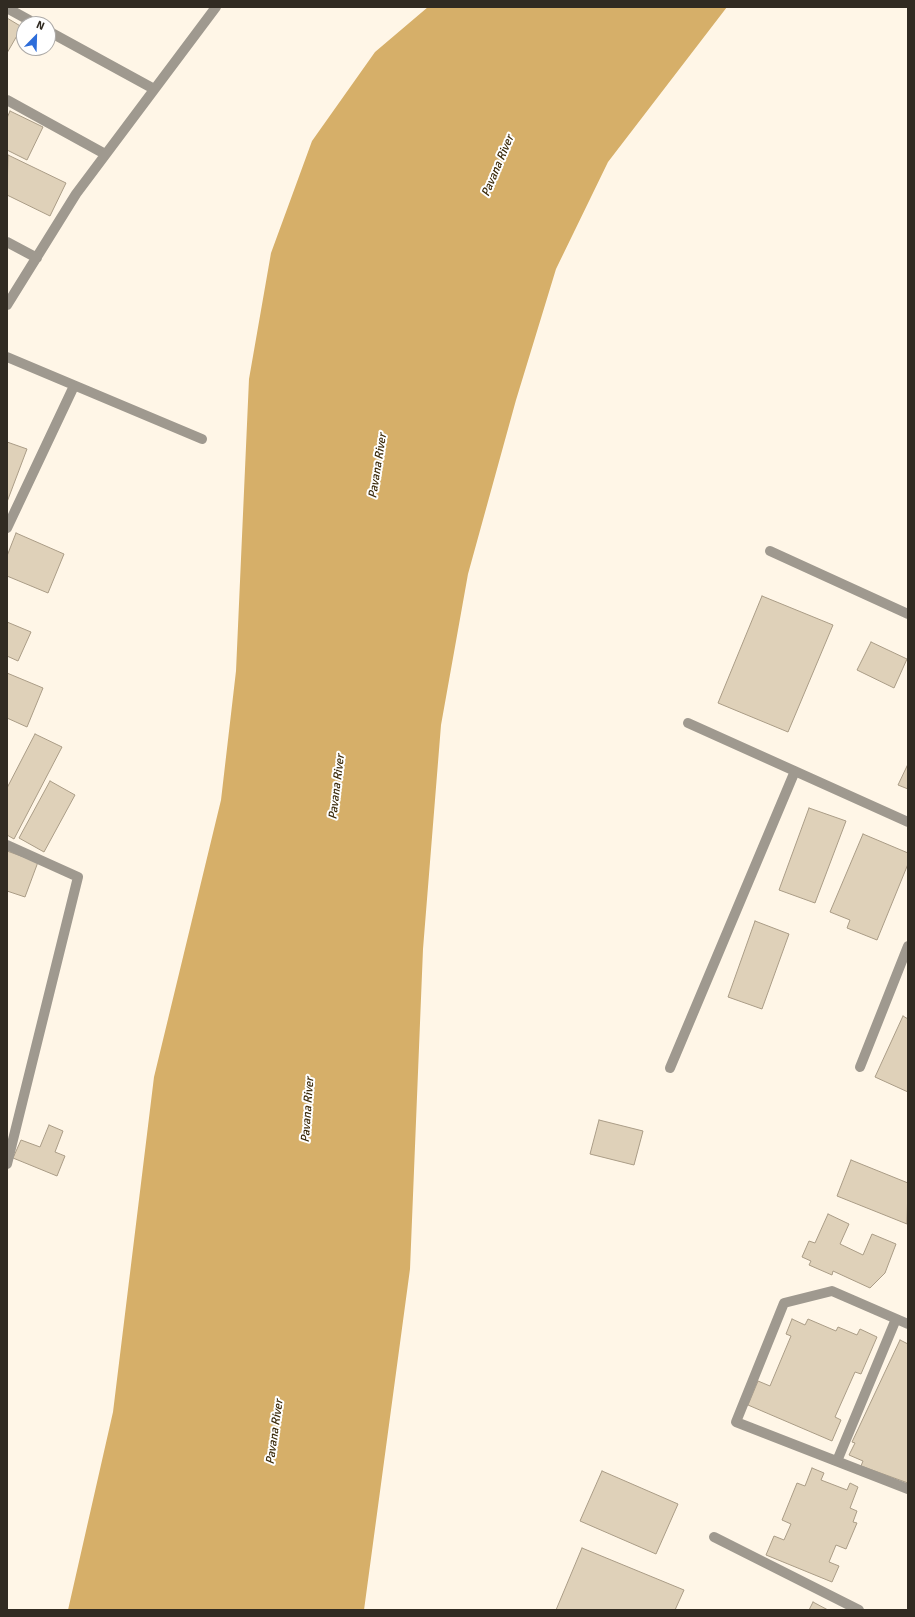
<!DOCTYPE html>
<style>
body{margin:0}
#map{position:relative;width:915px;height:1617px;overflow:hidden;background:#fff6e7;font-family:Signika,sans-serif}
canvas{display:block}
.frame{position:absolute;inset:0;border:8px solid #312b22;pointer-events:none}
.north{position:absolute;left:16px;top:16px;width:40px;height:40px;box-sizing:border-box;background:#fff;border:1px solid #adaaa7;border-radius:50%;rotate:23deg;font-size:11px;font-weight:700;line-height:16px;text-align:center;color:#312b22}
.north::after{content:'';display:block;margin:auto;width:14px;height:18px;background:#2d6dda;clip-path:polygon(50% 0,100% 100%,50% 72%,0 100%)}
</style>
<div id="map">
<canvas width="915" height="1617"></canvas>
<div class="frame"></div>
<div class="north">N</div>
</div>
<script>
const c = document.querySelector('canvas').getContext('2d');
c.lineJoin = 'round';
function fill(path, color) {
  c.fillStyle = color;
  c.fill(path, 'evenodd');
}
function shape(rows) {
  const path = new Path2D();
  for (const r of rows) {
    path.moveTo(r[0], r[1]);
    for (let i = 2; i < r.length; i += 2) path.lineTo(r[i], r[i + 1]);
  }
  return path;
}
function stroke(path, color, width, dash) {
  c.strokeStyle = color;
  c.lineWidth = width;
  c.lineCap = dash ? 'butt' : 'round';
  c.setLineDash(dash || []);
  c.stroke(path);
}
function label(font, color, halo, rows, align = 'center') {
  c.font = font + ' Signika,sans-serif';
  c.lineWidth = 4;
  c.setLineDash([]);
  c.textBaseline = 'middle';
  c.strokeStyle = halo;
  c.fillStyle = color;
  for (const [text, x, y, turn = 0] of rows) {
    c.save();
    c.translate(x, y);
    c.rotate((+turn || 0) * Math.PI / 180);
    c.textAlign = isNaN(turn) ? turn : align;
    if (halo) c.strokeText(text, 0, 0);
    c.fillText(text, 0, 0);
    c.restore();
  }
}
const water = shape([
 [428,7,727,7,608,162,556,269,516,400,468,574,441,725,423,949,410,1269,364,1610,68,1610,113,1412,154,1077,221,800,236,671,249,379,271,253,312,141,375,52]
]);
const building = shape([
 [7,18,22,27,7,53,7,18],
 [10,111,43,127,27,160,7,150,7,118,10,111],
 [8,155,66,183,50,216,7,195,8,155],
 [7,442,27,449,7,502,7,442],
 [16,533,64,554,48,593,7,576,7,556,16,533],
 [762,596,833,625,788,732,718,703,762,596],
 [7,622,31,632,18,661,7,656,7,622],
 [871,642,907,659,894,688,857,670,871,642],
 [7,673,43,688,27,727,7,718,7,673],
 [35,734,62,747,14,839,7,835,7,788,35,734],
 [908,764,908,789,898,785,908,764],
 [50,781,75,795,44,852,19,838,50,781],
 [809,808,846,821,815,903,779,890,809,808],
 [863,834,908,853,908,864,877,940,847,928,850,920,830,912,863,834],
 [7,851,38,862,25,897,7,891,7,851],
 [755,921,789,934,762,1009,728,997,755,921],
 [903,1016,908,1019,908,1092,875,1077,903,1016],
 [599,1120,643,1131,634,1165,590,1154,599,1120],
 [49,1125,63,1131,55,1152,65,1156,57,1176,13,1158,21,1140,40,1147,49,1125],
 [851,1160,908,1183,907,1224,837,1196,851,1160],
 [828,1214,849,1224,840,1244,863,1255,872,1234,896,1244,885,1273,870,1288,833,1271,832,1275,809,1265,811,1261,802,1257,809,1241,815,1243,828,1214],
 [792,1319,805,1325,808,1319,836,1331,838,1327,857,1335,860,1329,877,1337,861,1374,855,1372,835,1417,841,1420,832,1441,748,1405,758,1381,770,1386,791,1336,786,1334,792,1319],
 [900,1340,908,1344,908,1483,861,1466,863,1461,849,1455,855,1443,852,1442,900,1340],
 [812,1468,824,1473,821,1480,847,1490,850,1483,858,1487,850,1508,857,1511,853,1522,857,1523,846,1549,836,1545,829,1562,839,1566,832,1582,766,1555,774,1536,784,1540,791,1524,782,1520,797,1483,805,1486,812,1468],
 [602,1471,678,1504,656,1554,580,1521,602,1471],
 [582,1548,684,1590,675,1610,556,1610,582,1548],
 [813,1602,828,1610,809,1610,813,1602]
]);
const minor = shape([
 [7,8,36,24],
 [48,31,154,89],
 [7,100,105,154],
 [7,242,37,258],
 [7,305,76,194,216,7],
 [7,357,202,439],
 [7,528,74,386],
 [770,551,908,614],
 [688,723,908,822],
 [7,845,78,877,7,1164],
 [860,1067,908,946],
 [670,1068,795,771],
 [908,1324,832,1291,784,1303,736,1422,908,1489],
 [837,1461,896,1319],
 [714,1537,859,1610]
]);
const waterNames = [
 ["Pavana River",498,166,-67],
 ["Pavana River",378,466,-81],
 ["Pavana River",337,787,-83],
 ["Pavana River",308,1110,-86],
 ["Pavana River",275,1432,-82]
];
fill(water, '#d6af69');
fill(building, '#dfd1b9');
stroke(building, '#aa9c86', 1);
stroke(minor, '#9f998f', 10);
label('italic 12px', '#3a2909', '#fff', waterNames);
</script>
